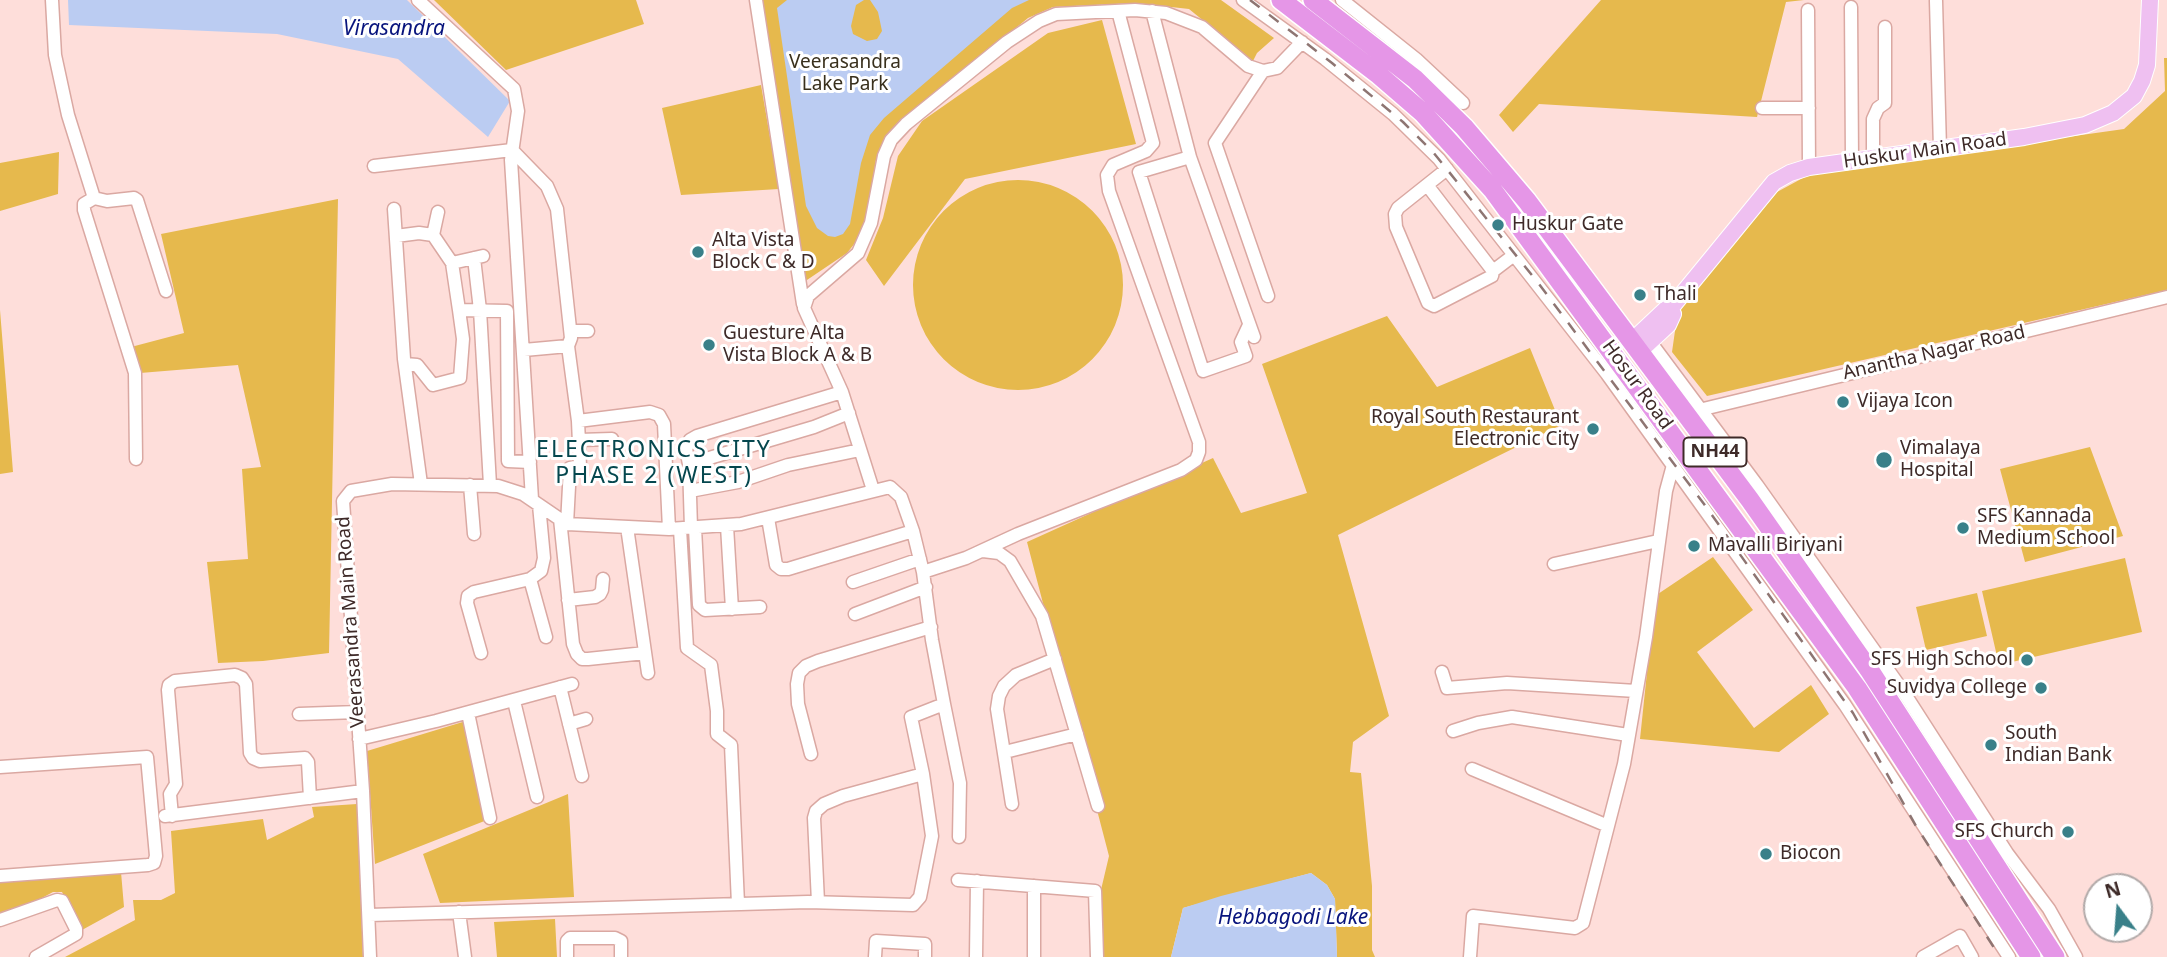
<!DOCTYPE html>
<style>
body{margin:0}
#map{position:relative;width:2167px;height:957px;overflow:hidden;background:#fededa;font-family:"Noto Sans",sans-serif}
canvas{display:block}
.north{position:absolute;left:2083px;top:873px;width:70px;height:70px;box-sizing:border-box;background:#fff;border:2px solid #b2aaa9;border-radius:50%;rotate:344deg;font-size:19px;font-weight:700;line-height:28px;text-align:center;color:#3e2a28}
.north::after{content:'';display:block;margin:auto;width:24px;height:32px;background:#398089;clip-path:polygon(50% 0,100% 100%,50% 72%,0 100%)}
</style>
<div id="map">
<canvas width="2167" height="957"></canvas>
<div class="north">N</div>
</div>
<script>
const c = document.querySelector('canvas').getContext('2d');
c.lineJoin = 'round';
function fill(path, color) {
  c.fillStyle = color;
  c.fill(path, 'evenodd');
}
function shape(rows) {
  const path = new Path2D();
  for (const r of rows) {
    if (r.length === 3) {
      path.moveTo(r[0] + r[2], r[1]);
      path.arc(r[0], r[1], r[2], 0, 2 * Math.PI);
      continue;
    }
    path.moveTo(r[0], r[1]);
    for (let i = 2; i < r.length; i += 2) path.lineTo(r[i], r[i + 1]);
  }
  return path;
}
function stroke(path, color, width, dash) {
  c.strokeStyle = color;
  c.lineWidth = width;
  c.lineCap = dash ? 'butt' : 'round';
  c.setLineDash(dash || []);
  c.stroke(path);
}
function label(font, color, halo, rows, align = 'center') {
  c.font = font + ' "Noto Sans",sans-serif';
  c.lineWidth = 6;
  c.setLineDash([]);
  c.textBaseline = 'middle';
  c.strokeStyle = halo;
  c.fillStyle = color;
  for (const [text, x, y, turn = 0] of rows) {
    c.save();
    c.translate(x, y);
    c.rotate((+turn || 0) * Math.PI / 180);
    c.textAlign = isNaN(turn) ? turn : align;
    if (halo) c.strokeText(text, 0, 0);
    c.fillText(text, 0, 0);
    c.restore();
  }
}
const green = shape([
 [434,0,636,0,644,24,506,70],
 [760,0,1221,0,1274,38,1257,53,1253,61,1189,9,1136,3,1053,7,1028,18,902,122,887,137,876,160,866,219,859,238,847,253,804,282],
 [1601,0,1804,0,1786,2,1757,117,1539,104,1513,132,1499,115],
 [1102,20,1136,144,965,179,884,286,866,260,883,218,898,156,922,121,1048,33],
 [2164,58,2167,58,2167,290,1707,396,1672,352,1678,310,1777,192,1812,173,2124,129,2165,91],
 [761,85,779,189,681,195,662,108],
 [59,152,58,194,0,211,0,163],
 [1018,285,105],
 [338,199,329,653,263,661,218,663,207,562,248,559,242,469,261,467,238,365,140,373,131,347,184,333,161,234],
 [0,310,13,472,0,474],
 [1387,316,1437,387,1530,348,1561,425,1338,535,1389,716,1353,742,1350,772,1361,773,1372,886,1372,950,1375,957,1337,957,1335,899,1327,885,1311,873,1183,908,1171,957,1101,957,1100,894,1109,856,1027,542,1213,458,1241,513,1307,493,1262,364],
 [2090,447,2123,536,2025,562,2000,469],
 [1713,557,1753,610,1697,652,1754,728,1811,685,1829,714,1779,752,1640,739,1655,596],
 [2125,558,2142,632,1999,665,1982,591],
 [1977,593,1987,636,1926,650,1916,607],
 [466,721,487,820,375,864,367,751],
 [568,794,574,897,440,903,423,854],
 [357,804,363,957,65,957,135,920,133,900,161,900,175,893,171,831,263,819,267,840,314,817,312,807],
 [121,872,124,907,82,930,62,892,53,892,3,919,0,914,0,879],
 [555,919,557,957,497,957,494,922]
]);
const water = shape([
 [68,0,407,0,510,101,488,137,398,59,277,34,69,25],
 [787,0,864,0,856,5,851,26,853,34,867,41,877,39,882,31,878,12,870,0,1029,0,1012,8,884,118,870,135,861,163,850,224,843,234,835,237,828,236,817,228,806,206,777,8],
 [1311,873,1327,885,1335,899,1337,957,1171,957,1183,908,1221,896]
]);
const minor = shape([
 [52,0,55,55,68,115,94,198],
 [418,0,514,89,518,111,511,160,532,499],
 [756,0,803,304],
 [1243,0,1325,59,1393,114,1439,159,1607,374,1845,705,2009,957],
 [1342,0,1416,59,1463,103],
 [1936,1,1940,149],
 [1851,7,1852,161],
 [1808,10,1809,167],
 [1152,11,1190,157,1254,337],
 [1263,71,1215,143,1268,296],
 [1762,108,1809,108],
 [1190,157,1139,172,1203,371,1246,356,1241,342,1249,325],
 [1873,158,1873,119,1878,108,1885,103,1885,27],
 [374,166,512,150,547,186,557,209,571,338,568,346,524,350],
 [1447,169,1398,208,1395,214,1396,227,1428,303,1434,306,1492,276,1493,271,1514,255],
 [1427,185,1493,271],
 [94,198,84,204,84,210,135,373,136,459],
 [94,198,107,201,134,198,137,200,166,291],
 [394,209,404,359,421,484],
 [433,235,438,212],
 [396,236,419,233,433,235,452,263,459,310,507,311,508,461,530,462],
 [474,258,480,310,490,485],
 [452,263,483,256],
 [571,331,588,331],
 [1646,336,1757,485,1903,691,2007,853,2049,909,2076,957],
 [405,364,417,365,433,385,460,378,463,339,459,310],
 [1695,411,2167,297],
 [578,421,650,412,659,415,664,424,669,529],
 [579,440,612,439],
 [689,464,814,427,849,413],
 [470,485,474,534],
 [873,490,842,392,804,308,808,296,858,253,871,223,884,156,891,140,906,124,1007,42,1039,21,1056,14,1135,10,1166,13,1202,27,1248,66,1263,71,1277,68,1302,42],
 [690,491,738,482,788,465,860,450],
 [768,518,776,565,781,569,788,569,913,531],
 [560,519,573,644,577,654,582,659,588,659,645,653],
 [567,524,570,468,580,466,578,421,568,346],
 [727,526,732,609],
 [627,527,648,673],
 [691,528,689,464,686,449,690,440,697,436,842,392],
 [695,528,699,605,705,610,760,607],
 [680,529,687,648,711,665,717,711,717,734,731,745,738,904],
 [983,551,999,553,1010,561,1042,616,1098,806],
 [1554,564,1658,541],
 [923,572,966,558,1018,534,1181,470,1196,460,1199,452,1199,442,1109,191,1107,175,1113,165,1146,151,1153,143,1118,11],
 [530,579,546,637],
 [853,582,920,559],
 [568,600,595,597,600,594,602,590,603,579],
 [855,614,926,587],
 [481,653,467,603,468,596,474,592,530,579,541,571,544,558,539,505],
 [1442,672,1447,688,1507,683,1636,691],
 [560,687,582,776],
 [514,701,537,797],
 [944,704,960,783,959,837],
 [468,713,490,818],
 [299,714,358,712],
 [569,724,586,719],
 [1453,731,1478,723,1512,717,1628,735],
 [359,739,436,721,572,684],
 [1005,752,1077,734],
 [811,754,798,704,797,684,799,673,806,666,818,661,931,627],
 [0,767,147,757,156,856,154,863,148,865,0,876],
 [1472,769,1608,826],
 [1012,804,997,709,999,696,1004,686,1016,675,1055,659],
 [165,816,363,791],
 [172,816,170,794,176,784,168,690,169,685,175,681,235,675,242,678,246,684,250,753,253,758,260,761,305,758,308,762,310,798],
 [958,880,1095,891,1097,957],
 [1034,886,1034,957],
 [459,912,465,957],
 [369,915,808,902,913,905,920,897,932,836,923,774],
 [0,920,57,900,62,901,76,929,76,934,36,957],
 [370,957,363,791,343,501,351,491,392,484,498,486,523,494,567,524,669,529,741,524,890,487,901,497,913,531,923,572,932,640,944,704,911,717,923,774,843,796,824,804,816,811,814,818,818,902],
 [567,957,567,941,570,938,615,938,621,941,621,957],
 [875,957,876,941,925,944,925,957],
 [976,957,977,881],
 [1470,957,1473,916,1575,928,1583,923,1624,764,1646,637,1666,491,1673,465],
 [1923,957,1960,936,1972,957]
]);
const major = shape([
 [1632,341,1666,309,1670,309,1774,182,1790,173,1809,167,2024,137,2085,125,2113,113,2134,96,2142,81,2147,65,2150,0],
 [1640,351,1668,325,1673,314,1670,309]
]);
const highway = shape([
 [1281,0,1379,75,1423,113,1492,189,1857,688,2031,957],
 [1313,0,1415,79,1464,127,1527,201,1750,500,1870,671,2055,957]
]);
const rail = shape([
 [1250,0,1332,63,1403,122,1433,152,1539,284,1704,504,1853,713,1916,826,2000,957]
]);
const markers = [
 [1498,225,7,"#398089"],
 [698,252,7,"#398089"],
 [1640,295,7,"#398089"],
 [709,345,7,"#398089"],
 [1843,402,7,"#398089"],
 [1593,429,7,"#398089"],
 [1884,460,9,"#398089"],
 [1963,528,7,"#398089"],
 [1694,546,7,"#398089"],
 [2027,660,7,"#398089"],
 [2041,688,7,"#398089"],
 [1991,745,7,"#398089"],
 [2068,832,7,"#398089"],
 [1766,854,7,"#398089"]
];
const shields = [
 [1715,452,63]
];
const shieldNames = [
 ["NH44",1715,452]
];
const parkNames = [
 ["Veerasandra",845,63],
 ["Lake Park",845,85]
];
const streetNames = [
 ["Huskur Main Road",1925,151,-8],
 ["Anantha Nagar Road",1934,353,-13],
 ["Hosur Road",1637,385,54],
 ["Veerasandra Main Road",351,622,-94]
];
const poiNames = [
 ["Huskur Gate",1512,225],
 ["Alta Vista",712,241],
 ["Block C & D",712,263],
 ["Thali",1654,295],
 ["Guesture Alta",723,334],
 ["Vista Block A & B",723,356],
 ["Vijaya Icon",1857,402],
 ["Royal South Restaurant",1579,418,"right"],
 ["Electronic City",1579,440,"right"],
 ["Vimalaya",1900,449],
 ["Hospital",1900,471],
 ["SFS Kannada",1977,517],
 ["Medium School",1977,539],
 ["Mavalli Biriyani",1708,546],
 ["SFS High School",2013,660,"right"],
 ["Suvidya College",2027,688,"right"],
 ["South",2005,734],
 ["Indian Bank",2005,756],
 ["SFS Church",2054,832,"right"],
 ["Biocon",1780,854]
];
const waterNames = [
 ["Virasandra",394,29],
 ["Hebbagodi Lake",1293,918]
];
const quarterNames = [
 ["ELECTRONICS CITY",654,450],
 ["PHASE 2 (WEST)",654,476]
];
fill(green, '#e6b94d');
fill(water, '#bbccf2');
stroke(minor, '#daa8a2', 15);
stroke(major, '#fff', 18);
stroke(highway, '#fff', 22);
stroke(minor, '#fff', 12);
stroke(major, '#efc0f1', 16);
stroke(highway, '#e596e7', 19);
stroke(rail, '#8e7572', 2.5, [12, 12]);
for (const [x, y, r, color] of markers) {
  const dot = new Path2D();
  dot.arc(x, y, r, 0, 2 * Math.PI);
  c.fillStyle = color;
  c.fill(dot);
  stroke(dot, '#fff', 2.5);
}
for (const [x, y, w] of shields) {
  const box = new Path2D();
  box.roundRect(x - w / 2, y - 14.5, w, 29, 5);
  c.fillStyle = '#fff';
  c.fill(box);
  stroke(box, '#3e2a28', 2);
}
label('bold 18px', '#3e2a28', null, shieldNames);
label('19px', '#39301d', '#fff', parkNames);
label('19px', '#3e2a28', '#fff', streetNames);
label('19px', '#3e2a28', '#fff', poiNames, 'left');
label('italic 21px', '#08147d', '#fff', waterNames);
c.letterSpacing = '2px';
label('23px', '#05474e', '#fff', quarterNames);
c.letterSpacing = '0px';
</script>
